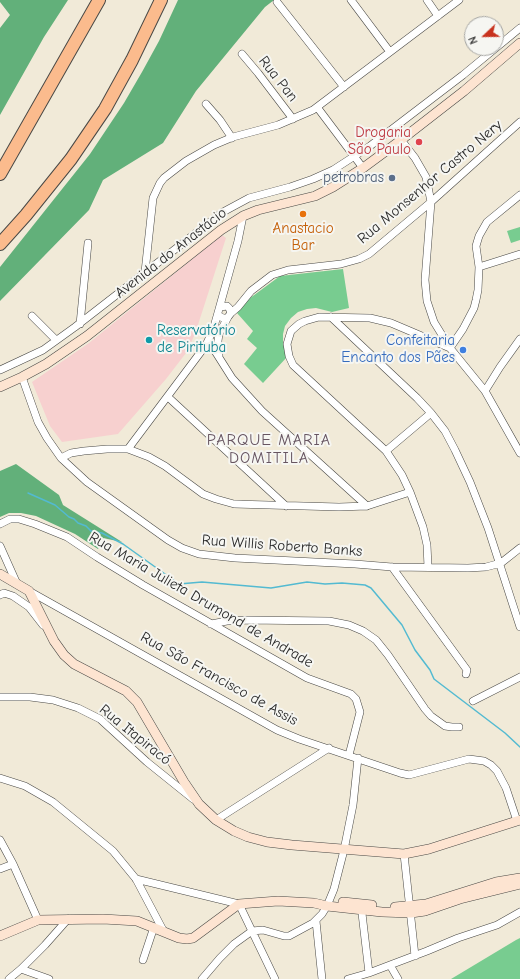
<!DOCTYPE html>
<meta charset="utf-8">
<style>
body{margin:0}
#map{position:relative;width:520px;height:979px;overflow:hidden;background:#f1ead8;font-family:"Comic Neue",sans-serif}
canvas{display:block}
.north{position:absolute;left:464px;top:16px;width:40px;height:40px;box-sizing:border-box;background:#f6f6f2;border:1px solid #a5a5a2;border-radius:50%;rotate:248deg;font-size:11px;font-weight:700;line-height:16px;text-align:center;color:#2b2b2b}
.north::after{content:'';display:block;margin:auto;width:14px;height:18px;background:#c8321e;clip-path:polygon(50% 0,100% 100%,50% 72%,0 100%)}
</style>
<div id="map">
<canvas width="520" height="979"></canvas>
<div class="north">N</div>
</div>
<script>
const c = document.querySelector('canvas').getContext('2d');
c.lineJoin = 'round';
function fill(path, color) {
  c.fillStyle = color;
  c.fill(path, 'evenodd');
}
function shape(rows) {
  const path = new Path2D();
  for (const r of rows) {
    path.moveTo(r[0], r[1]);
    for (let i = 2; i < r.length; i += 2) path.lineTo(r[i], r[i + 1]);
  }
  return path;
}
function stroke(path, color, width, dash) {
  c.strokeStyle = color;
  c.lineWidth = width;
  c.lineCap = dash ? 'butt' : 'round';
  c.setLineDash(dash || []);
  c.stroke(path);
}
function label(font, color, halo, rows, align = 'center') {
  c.font = font + ' "Comic Neue",sans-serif';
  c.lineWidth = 4;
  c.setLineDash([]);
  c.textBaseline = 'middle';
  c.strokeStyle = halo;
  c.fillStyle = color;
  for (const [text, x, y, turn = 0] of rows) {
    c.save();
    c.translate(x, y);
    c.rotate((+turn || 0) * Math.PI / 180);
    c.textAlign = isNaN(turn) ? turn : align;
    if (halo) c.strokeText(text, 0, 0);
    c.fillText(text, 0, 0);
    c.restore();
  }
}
const built = shape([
 [222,235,226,238,195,334,186,353,166,379,118,434,62,442,50,426,32,382,89,343]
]);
const green = shape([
 [520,227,520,240,511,243,507,231],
 [343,269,349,308,332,312,316,308,307,309,298,312,291,318,285,326,283,334,283,342,287,357,263,383,244,364,257,348,247,339,253,331,237,313,242,304,280,276],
 [520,938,520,979,451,979,516,940]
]);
const forest = shape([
 [0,0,68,0,44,37,0,115,0,28,10,15,0,2],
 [178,0,274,0,265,7,196,91,163,143,103,180,89,210,0,301,0,267,90,154,124,103,142,72,159,41],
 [16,464,59,495,63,505,122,542,103,538,98,549,75,534,36,516,21,513,9,513,0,517,0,471]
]);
const stream = shape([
 [28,493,55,505,69,517,74,519,78,523,86,526,91,531,102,533,123,544,179,584,202,582,271,588,307,582,325,584,342,583,365,585,371,588,402,625,415,650,430,670,434,679,505,733,520,747]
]);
const street = shape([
 [351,0,390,52],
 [427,0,438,16],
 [277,2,344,87],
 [242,54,258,73,293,119],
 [206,104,220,120,232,138],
 [317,107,363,168],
 [401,140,415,158,426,177,431,202,425,280,427,301,434,322,450,348,485,391,520,453],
 [479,267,520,254],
 [145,272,153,198,160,183,164,178,186,161,214,145,233,137,278,125,313,110,459,0],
 [219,309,238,241,243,216],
 [231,313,238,307,251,291,272,275,288,270,341,264,359,259,369,254,431,202,520,122],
 [32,316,56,340],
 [331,317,417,398,431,413,445,431,455,450,470,482,488,528,520,627],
 [80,324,88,243],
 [206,345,213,348,232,378,262,411,367,506],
 [450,348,463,329,474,308,476,300,478,290,479,267,476,246,479,236,487,222,520,195],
 [219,356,218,341,219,334,228,317],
 [0,370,43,350,75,327,223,212,249,198,290,187,313,179,333,170,370,146,463,75,520,28],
 [22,377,38,422,47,438,61,458,87,482,168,540,182,548,199,554,235,558,355,564,392,567,468,568,486,567,501,563,520,548],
 [485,391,500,367,520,339],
 [168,397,286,506],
 [128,449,206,345,213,330,219,309,220,307,227,306,229,308,231,313,228,317,225,319,219,316,218,313],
 [386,451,431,413],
 [61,458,71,453,84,451,107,449,128,449,149,457,165,466,203,494,216,499,234,504,339,507,367,506,410,492],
 [0,524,10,519,19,519,35,524,67,537,97,557,143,585,307,678,351,694,356,699,360,712,349,755],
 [0,546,17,584],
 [392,567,467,670,466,674],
 [428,567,427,545,423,527,410,492,402,475,386,451,293,365,289,356,287,344,291,331,299,324,305,321,319,317,370,318,391,323,450,348],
 [29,591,277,730,299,739,400,773,409,775,469,759,484,761,491,765,497,771,506,788,517,821],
 [0,595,4,593,13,596,29,607,43,625],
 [211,624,227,621,246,620,329,621,349,625,363,631,376,640,388,655,425,709,431,716,445,726,452,727,459,727],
 [0,697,30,697,53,700,78,708,100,719,147,762,193,799],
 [473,701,520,677],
 [0,778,25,786,53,802,113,851,136,879,164,932],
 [216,820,329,748],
 [0,840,13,864,38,920],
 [404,854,415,956],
 [0,869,13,864],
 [136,879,239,904,275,979],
 [361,905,369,973],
 [316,921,322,979],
 [143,960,154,927],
 [390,965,398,979],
 [21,969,49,979],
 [9,979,21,969,45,945,68,919],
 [202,979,220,958,234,944,252,931,263,930,284,936,289,936,313,923,322,914,327,906,334,889,344,850,353,805,358,758],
 [348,979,369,973,390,965,427,951,458,938,497,925,520,912]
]);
const secondary = shape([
 [0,387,22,377,46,364,87,336,221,230,243,216,258,210,315,196,333,187,363,168,401,140,464,91,520,43],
 [0,574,29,591,54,641,64,655,74,664,126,691,137,702,184,782,199,804,216,820,234,831,248,837,267,842,292,845,404,854,429,849,520,820],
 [343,902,372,905],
 [395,907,426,904,496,882,520,878],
 [0,936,38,920,103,919,137,921,179,938,187,939,193,938,239,904,278,901,314,903,327,906,382,912,411,913,425,911,460,899,520,884]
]);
const highway = shape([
 [0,174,99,0],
 [0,244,26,215,71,159,105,109,132,60,161,0]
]);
const markers = [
 [419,142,4,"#e0444e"],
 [392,178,4,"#5c6f8a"],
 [303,214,4,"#e8710a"],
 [149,340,4,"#0f9aa8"],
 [463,350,4,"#3f7fe0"]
];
const streetNames = [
 ["Rua Pan",278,79,52],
 ["Rua Monsenhor Castro Nery",430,182,-40],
 ["Avenida do Anastácio",171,253,-38],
 ["Rua Willis Roberto Banks",282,546,4],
 ["Rua Maria Julieta Drumond de Andrade",201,600,30],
 ["Rua São Francisco de Assis",219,679,29],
 ["Rua Itapiracó",135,735,39]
];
const healthNames = [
 ["Drogaria",411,133],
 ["São Paulo",411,150]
];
const serviceNames = [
 ["petrobras",384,178]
];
const foodNames = [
 ["Anastacio",303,229],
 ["Bar",303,246]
];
const cultureNames = [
 ["Reservatório",157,331],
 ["de Pirituba",157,348]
];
const shopNames = [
 ["Confeitaria",455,341],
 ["Encanto dos Pães",455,358]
];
const neighbourhoodNames = [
 ["PARQUE MARIA",269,440],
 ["DOMITILA",269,458]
];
fill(built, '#f7d0cf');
fill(green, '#78cc90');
fill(forest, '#62b07a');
stroke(stream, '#53bad1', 1.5);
stroke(street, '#494845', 8);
stroke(secondary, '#494845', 10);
stroke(highway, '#494845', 14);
stroke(street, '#fff', 7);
stroke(secondary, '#fde4d1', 9);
stroke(highway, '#fbbb8d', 12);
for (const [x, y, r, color] of markers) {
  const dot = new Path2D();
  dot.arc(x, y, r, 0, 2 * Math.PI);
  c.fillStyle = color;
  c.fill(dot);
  stroke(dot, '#f6f6f2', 1.5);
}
label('15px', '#2b2b2b', '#f6f6f2', streetNames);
label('15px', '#be3a42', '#f6f6f2', healthNames, 'right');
label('15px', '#4e5e75', '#f6f6f2', serviceNames, 'right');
label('15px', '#c56008', '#f6f6f2', foodNames);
label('15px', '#0d838f', '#f6f6f2', cultureNames, 'left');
label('15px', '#366cbe', '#f6f6f2', shopNames, 'right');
c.letterSpacing = '1px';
label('16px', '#675561', '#f6f6f2', neighbourhoodNames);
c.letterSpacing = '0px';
</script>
